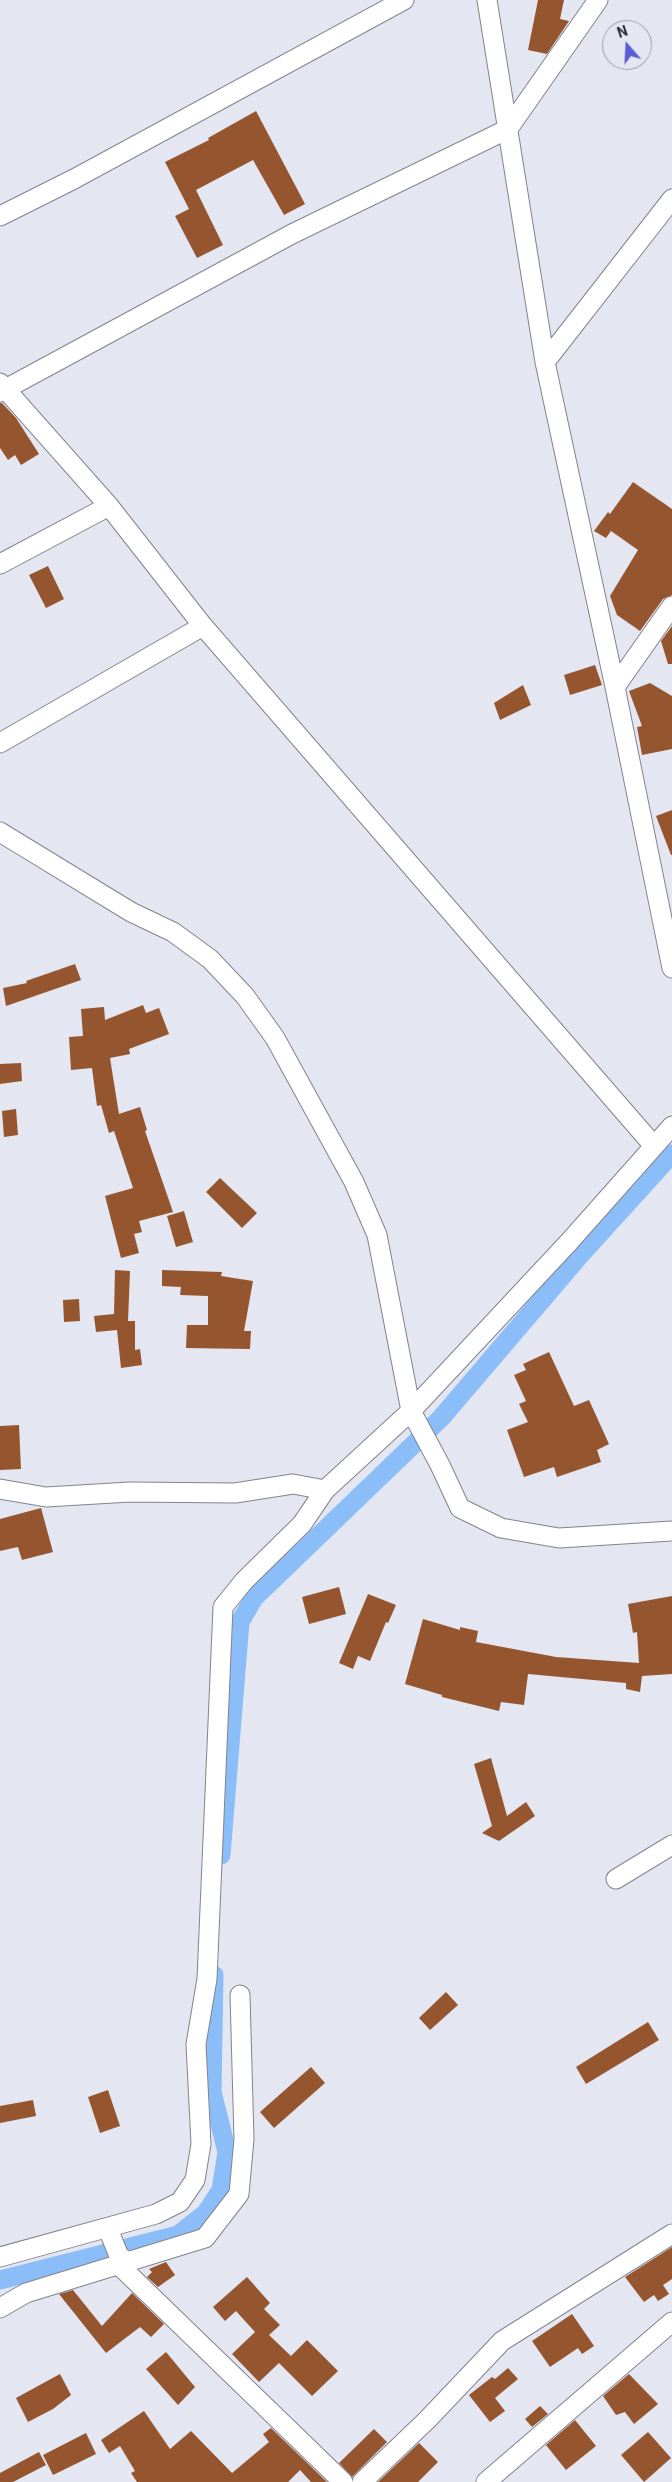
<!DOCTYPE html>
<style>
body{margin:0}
#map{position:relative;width:672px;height:2482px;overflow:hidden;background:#e4e6f2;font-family:Roboto,sans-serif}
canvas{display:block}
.north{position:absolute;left:602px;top:20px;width:50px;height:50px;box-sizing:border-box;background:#e4e6f2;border:1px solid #9b9ca6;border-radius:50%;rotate:341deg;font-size:14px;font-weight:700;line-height:20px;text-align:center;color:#2d2e33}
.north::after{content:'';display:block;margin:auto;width:18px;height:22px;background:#595dd5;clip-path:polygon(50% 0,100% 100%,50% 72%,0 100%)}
</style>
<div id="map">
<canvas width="672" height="2482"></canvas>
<div class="north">N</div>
</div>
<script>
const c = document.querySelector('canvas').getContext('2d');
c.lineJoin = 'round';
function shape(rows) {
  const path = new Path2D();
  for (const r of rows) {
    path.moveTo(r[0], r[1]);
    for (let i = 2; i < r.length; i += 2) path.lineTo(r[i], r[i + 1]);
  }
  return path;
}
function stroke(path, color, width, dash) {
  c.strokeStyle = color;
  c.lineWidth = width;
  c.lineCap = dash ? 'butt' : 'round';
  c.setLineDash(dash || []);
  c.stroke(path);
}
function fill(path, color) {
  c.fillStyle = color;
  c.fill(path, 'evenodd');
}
const canal = shape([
 [221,1855,240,1622,254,1598,441,1418,581,1254,672,1154],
 [0,2280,178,2235,206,2213,221,2190,227,2152,212,2092,214,1975]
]);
const building = shape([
 [538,0,564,0,560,19,569,21,547,54,528,50],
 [256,111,305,204,284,215,253,160,196,190,223,245,197,258,175,216,189,209,165,162,209,140,208,138],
 [0,403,2,403,16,418,39,454,21,465,15,455,8,460,0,448],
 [633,482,672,509,672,595,663,599,640,631,617,615,610,596,638,550,611,531,606,538,594,531,608,512,610,514],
 [48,566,64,599,46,608,29,575],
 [672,626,672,664,668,664,661,641],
 [595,665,602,685,570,695,564,675],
 [650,683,672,696,672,749,642,755,637,727,642,726,629,691],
 [523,685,531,705,500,720,494,703],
 [672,810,672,855,671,855,656,816],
 [75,964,81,980,6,1006,3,988,27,983,26,981],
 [143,1005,146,1013,159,1008,169,1034,129,1049,130,1054,110,1058,113,1077,119,1114,140,1107,147,1130,145,1131,173,1212,139,1221,142,1232,134,1234,139,1253,121,1258,105,1196,133,1188,114,1131,109,1133,101,1105,97,1106,92,1068,71,1070,69,1037,83,1036,81,1009,104,1007,105,1020],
 [21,1063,22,1081,0,1084,0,1064],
 [16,1109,18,1135,4,1137,2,1111],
 [220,1178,257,1213,242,1228,206,1192],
 [184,1211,193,1242,176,1247,167,1216],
 [115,1270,130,1271,128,1321,135,1321,135,1350,140,1349,142,1365,121,1368,117,1330,96,1332,94,1316,114,1314],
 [162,1270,222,1272,221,1276,253,1281,244,1331,251,1331,250,1349,186,1348,187,1325,208,1325,208,1296,180,1295,181,1287,162,1286],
 [79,1299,80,1321,64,1322,63,1300],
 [549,1352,574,1406,589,1400,609,1444,597,1450,601,1462,557,1477,554,1467,524,1477,507,1430,528,1422,519,1404,526,1401,514,1375,526,1370,523,1364],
 [19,1425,21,1469,0,1470,0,1426],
 [41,1508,53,1552,22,1560,18,1547,0,1551,0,1519],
 [339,1587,346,1614,309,1624,302,1597],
 [368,1594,396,1605,388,1623,386,1622,370,1661,358,1656,353,1669,339,1663],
 [672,1596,672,1674,642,1676,640,1692,626,1689,626,1683,528,1674,524,1705,501,1702,499,1711,442,1697,442,1695,405,1684,423,1619,460,1630,460,1627,478,1631,476,1642,556,1657,639,1663,637,1632,633,1633,628,1604],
 [491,1758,507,1816,526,1802,535,1816,499,1841,482,1833,492,1826,474,1764],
 [446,1992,458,2005,430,2030,419,2018],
 [648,2022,659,2040,586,2084,576,2067],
 [311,2067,325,2083,274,2128,260,2112],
 [108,2090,120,2126,100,2133,88,2097],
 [33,2100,36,2116,0,2123,0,2106],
 [672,2247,672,2279,663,2285,669,2294,658,2301,654,2295,644,2302,625,2277],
 [166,2262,175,2275,158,2287,147,2277,152,2272,149,2269],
 [247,2277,270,2303,264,2309,280,2325,269,2335,291,2356,307,2340,338,2371,312,2396,279,2363,259,2382,232,2354,255,2332,236,2311,225,2321,213,2307],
 [73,2290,102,2326,132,2293,164,2324,151,2337,140,2327,106,2353,59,2294],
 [572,2314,594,2346,582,2354,578,2348,550,2367,532,2341],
 [166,2352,195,2387,178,2405,146,2369],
 [508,2368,518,2379,495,2398,505,2411,490,2422,469,2395,492,2377,495,2379],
 [60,2374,71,2395,53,2409,28,2422,16,2398],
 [629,2374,658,2404,634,2424,625,2412,616,2415,603,2396],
 [540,2406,548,2414,532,2427,525,2419],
 [144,2411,170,2449,191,2431,232,2473,269,2442,263,2434,271,2428,327,2482,311,2482,300,2470,288,2482,137,2482,131,2473,135,2471,120,2446,109,2453,101,2440],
 [575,2420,596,2446,566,2470,546,2445],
 [374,2429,387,2442,352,2477,339,2463],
 [648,2432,671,2458,644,2482,621,2455],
 [86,2433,96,2454,53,2475,43,2455],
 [419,2443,438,2462,418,2482,378,2482],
 [39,2452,46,2465,13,2482,0,2482,0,2473]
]);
const minor = shape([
 [487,0,545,362,615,687,672,968],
 [0,216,74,179,404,0],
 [545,362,672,199],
 [0,383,109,506,203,626,654,1146],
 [0,392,292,234,508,129,598,0],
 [0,564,109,506],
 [615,687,672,606],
 [0,743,203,626],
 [0,832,131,912,173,932,210,959,245,996,275,1038,354,1182,377,1235,411,1411,440,1465,460,1508,501,1528,559,1538,672,1531],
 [0,1489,46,1497,130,1492,235,1493,293,1484,325,1490],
 [616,1879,672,1845],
 [108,2229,119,2256,126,2261,122,2268,343,2482],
 [0,2257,156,2214,180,2202,195,2180,201,2144,196,2044,207,1979,223,1607,244,1581,302,1524,325,1490,411,1411,569,1242,672,1126],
 [0,2308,26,2293,205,2238,239,2194,244,2139,240,1995],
 [362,2482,427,2420,502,2341,672,2234],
 [486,2482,672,2322]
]);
stroke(canal, '#8bbdf8', 19);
fill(building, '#95562f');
stroke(minor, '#82838e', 21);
stroke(minor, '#fff', 19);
</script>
